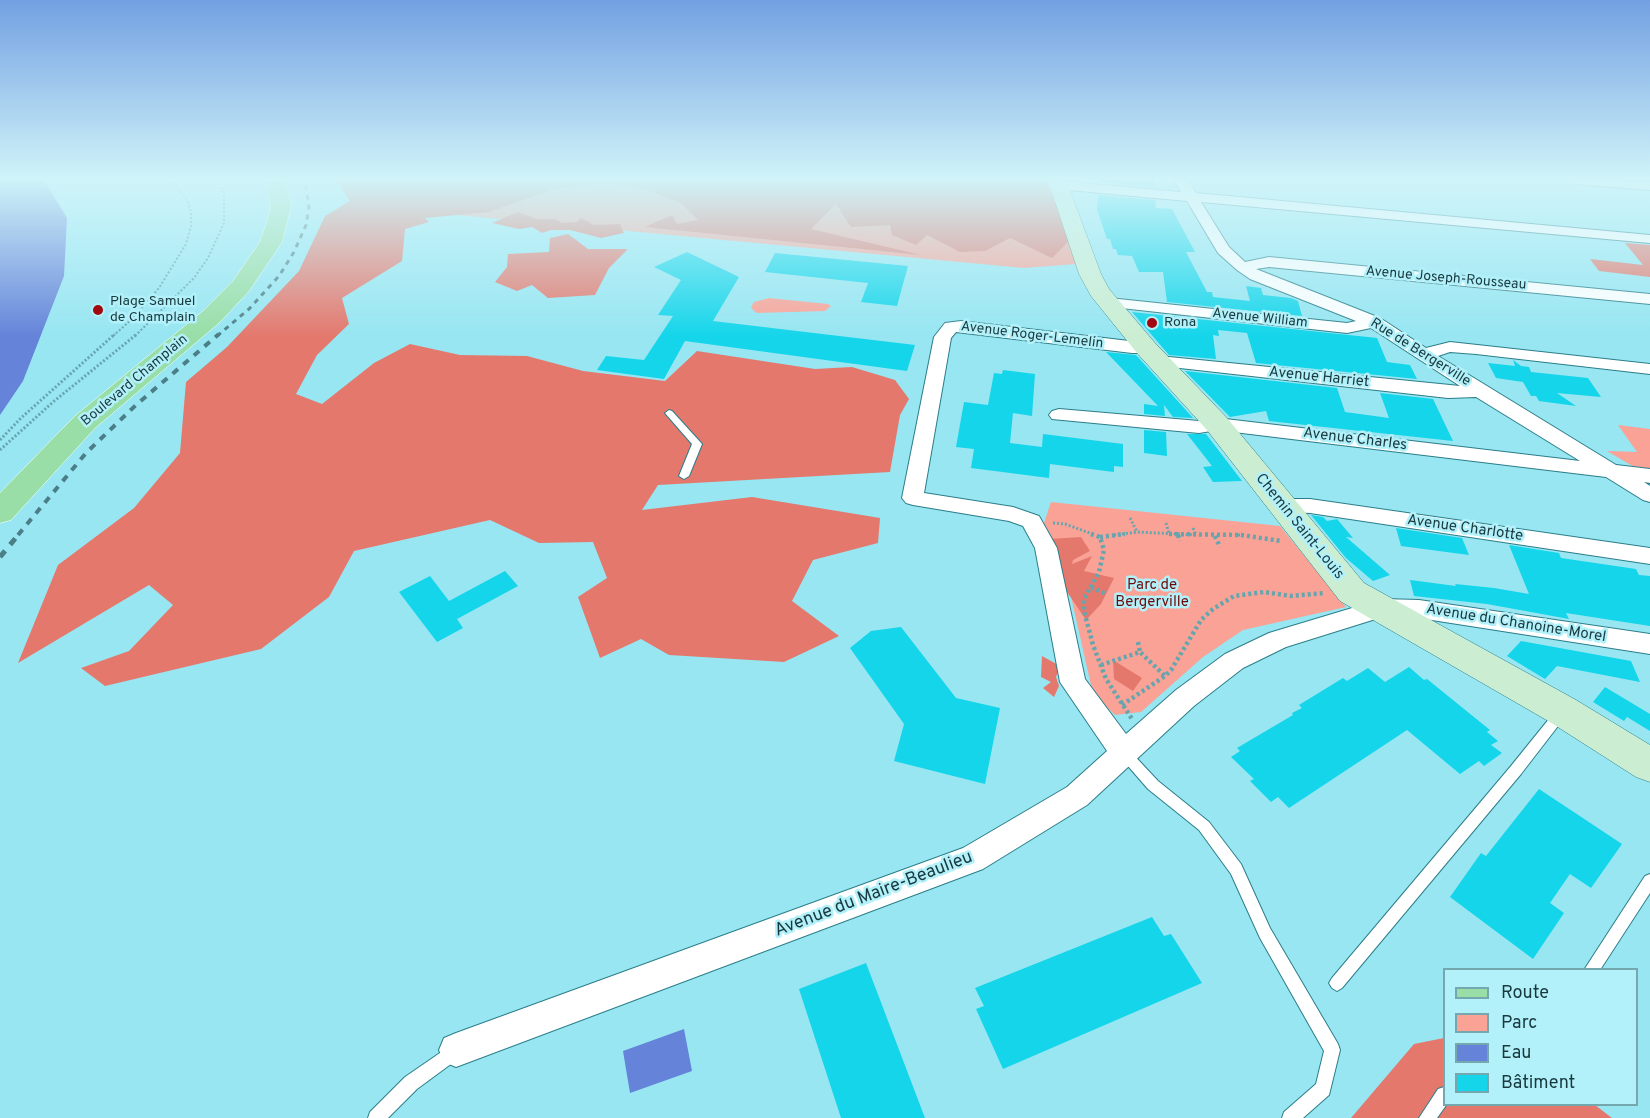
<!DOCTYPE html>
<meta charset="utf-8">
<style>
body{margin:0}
#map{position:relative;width:1650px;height:1118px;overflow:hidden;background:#97e6f2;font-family:Overpass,sans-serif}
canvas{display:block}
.legend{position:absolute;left:1443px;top:968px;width:195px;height:138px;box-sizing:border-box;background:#b3f1fa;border:2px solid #75a7af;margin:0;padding:8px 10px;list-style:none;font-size:18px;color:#18393e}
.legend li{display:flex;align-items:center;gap:12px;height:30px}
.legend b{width:30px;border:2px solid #75a7af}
</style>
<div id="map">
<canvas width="1650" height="1118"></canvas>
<ul class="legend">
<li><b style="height:8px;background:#98dea6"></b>Route</li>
<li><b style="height:16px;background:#faa296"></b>Parc</li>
<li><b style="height:16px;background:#6483d9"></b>Eau</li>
<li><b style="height:16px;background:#14d5ea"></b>Bâtiment</li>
</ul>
</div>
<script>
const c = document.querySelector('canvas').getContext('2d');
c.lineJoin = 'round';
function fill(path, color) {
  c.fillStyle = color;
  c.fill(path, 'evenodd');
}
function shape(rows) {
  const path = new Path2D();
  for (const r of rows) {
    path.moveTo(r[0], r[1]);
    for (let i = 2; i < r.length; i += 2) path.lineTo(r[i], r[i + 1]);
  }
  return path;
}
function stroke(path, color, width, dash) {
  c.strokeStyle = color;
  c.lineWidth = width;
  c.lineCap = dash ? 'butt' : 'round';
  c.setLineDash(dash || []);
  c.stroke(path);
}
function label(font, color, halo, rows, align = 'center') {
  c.font = font + ' Overpass,sans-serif';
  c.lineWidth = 5;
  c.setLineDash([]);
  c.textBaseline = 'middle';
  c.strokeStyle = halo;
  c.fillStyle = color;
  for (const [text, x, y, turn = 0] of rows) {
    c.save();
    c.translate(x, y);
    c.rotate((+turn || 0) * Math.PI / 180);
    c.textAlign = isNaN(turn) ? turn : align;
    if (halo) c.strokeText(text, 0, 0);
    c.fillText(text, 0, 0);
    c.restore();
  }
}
const green = shape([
 [389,180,1051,180,1076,264,1024,268,371,207],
 [769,298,828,304,831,306,825,311,757,313,753,310,751,307,754,302],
 [1618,425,1650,429,1650,470,1636,468,1607,451,1637,452],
 [1051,502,1280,526,1346,607,1243,630,1203,657,1141,712,1115,715,1093,694,1070,592,1044,523]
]);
const forest = shape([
 [336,180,1046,180,1070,240,1052,258,1010,238,985,251,960,252,927,235,916,245,892,235,890,225,851,227,836,204,811,229,921,255,645,227,672,215,677,224,698,220,681,203,642,188,601,184,555,189,489,212,425,218,429,222,405,229,402,261,342,298,349,324,317,355,296,394,322,404,374,363,410,344,460,355,527,356,583,371,665,381,697,351,815,369,852,367,895,380,909,399,900,415,890,472,658,485,642,510,752,497,880,518,878,543,813,560,792,601,839,636,784,662,669,655,641,639,600,658,578,597,607,578,593,542,539,543,490,520,354,551,329,597,261,649,105,686,81,668,129,651,173,605,149,585,18,663,58,565,134,508,180,453,186,382,227,347,299,271,325,216,350,201],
 [518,212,536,219,555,219,562,223,577,222,581,218,594,225,620,224,624,233,601,238,570,230,551,230,542,233,532,227,519,229,492,223],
 [568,234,588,249,628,249,609,268,595,295,548,298,532,285,517,291,495,282,507,267,508,254,549,252,550,238],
 [1625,243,1650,245,1650,277,1599,271,1590,259,1643,265],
 [1081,537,1090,551,1073,560,1072,564,1092,556,1084,571,1114,578,1101,604,1086,620,1057,577,1049,539],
 [1042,656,1060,666,1056,677,1059,686,1054,697,1043,688,1051,682,1041,677],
 [1113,660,1142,678,1133,691,1114,679],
 [1444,1038,1444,1104,1595,1105,1612,1118,1351,1118,1414,1044]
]);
const water = shape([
 [0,180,44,180,67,218,64,276,23,381,0,415],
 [684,1029,692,1071,630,1093,623,1051]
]);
const building = shape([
 [1100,180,1154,180,1154,187,1100,182],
 [1098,195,1155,200,1156,208,1172,209,1195,252,1186,252,1207,292,1212,292,1213,297,1250,301,1246,286,1261,288,1263,295,1291,298,1298,301,1302,316,1167,302,1163,272,1139,272,1132,256,1118,255,1116,249,1113,249,1110,239,1107,239,1097,210],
 [687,252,739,277,713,321,915,345,907,371,685,341,664,379,597,370,606,356,644,360,673,316,658,315,681,280,654,267],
 [775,253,908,266,897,306,861,302,868,283,765,272],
 [1132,312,1377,338,1387,362,1410,365,1417,379,1256,363,1247,333,1218,330,1219,336,1213,335,1216,359,1169,355],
 [1106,352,1136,355,1193,418,1173,417,1164,405,1165,416,1144,414,1144,404,1158,406],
 [1513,360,1521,366,1529,367,1531,372,1588,378,1601,397,1557,393,1576,406,1539,401,1536,396,1531,396,1523,382,1496,378,1488,363,1515,366],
 [1003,370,1035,374,1032,416,1013,413,1010,443,1042,447,1043,434,1123,444,1123,467,1114,466,1114,472,1050,464,1049,478,971,468,974,449,956,447,964,402,988,405,994,373,1002,374],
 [1185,371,1337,388,1345,412,1389,418,1380,393,1433,399,1453,441,1269,421,1266,411,1230,417],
 [1144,430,1166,432,1167,456,1144,453],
 [1187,434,1206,434,1242,481,1213,482,1203,467,1212,466],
 [1311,515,1323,517,1327,521,1337,519,1353,538,1346,537,1390,575,1373,581,1346,558],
 [1396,528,1462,538,1469,555,1401,546],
 [1509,545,1559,553,1561,558,1636,569,1639,575,1650,576,1650,626,1566,613,1569,619,1487,604,1414,596,1410,580,1456,586,1455,584,1494,588,1529,594],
 [505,571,518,586,457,619,463,628,437,642,399,592,430,576,449,601],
 [901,627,956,698,1000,708,985,784,894,761,904,724,850,648,871,631],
 [1521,641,1631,661,1640,682,1557,666,1545,679,1507,656],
 [1409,667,1424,680,1427,679,1490,730,1487,732,1498,741,1491,745,1502,753,1484,766,1479,761,1460,774,1407,730,1289,808,1278,797,1271,802,1250,781,1254,779,1231,757,1240,751,1237,748,1293,715,1292,713,1302,708,1299,705,1343,678,1347,681,1368,668,1385,682],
 [1605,687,1650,714,1650,731,1627,717,1624,721,1593,702],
 [1539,789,1622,844,1591,888,1570,874,1550,903,1564,913,1533,959,1450,897,1481,853,1486,856],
 [1152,917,1164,936,1171,934,1202,983,1003,1069,976,1009,984,1006,975,988],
 [866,963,925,1118,841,1118,799,989]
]);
const pathFar2 = shape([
 [113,336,132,319,159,288,186,244,191,226,191,211,187,200,172,180],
 [135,336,194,278,208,258,224,223,224,195,219,180]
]);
const pathFar1 = shape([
 [0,440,21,418,115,334],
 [0,450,53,402,137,334],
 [1130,518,1137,532],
 [1053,523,1065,524,1095,535],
 [1166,523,1169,534],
 [1193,528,1196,535],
 [1114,535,1137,532,1198,535],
 [1238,535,1242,535]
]);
const path = shape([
 [1091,534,1100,537,1104,550,1099,572,1084,599,1084,611,1093,645,1106,679,1132,719],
 [1169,534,1241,535,1281,541],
 [1178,535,1180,541],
 [1215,536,1220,547],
 [1100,537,1125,534],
 [1091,587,1106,594],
 [1138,642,1140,652],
 [1101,665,1140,652,1165,676],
 [1122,705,1165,676,1171,670,1201,620,1213,609,1234,596,1264,592,1291,596,1324,593]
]);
const lane = shape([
 [669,410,672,411,702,444,689,476,684,479,679,476,692,444,665,413,669,410],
 [1561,708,1565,709,1567,713,1565,717,1521,774,1342,988,1337,991,1332,988,1329,983,1332,978,1511,766,1557,709,1561,708],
 [1125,748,1129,750,1158,781,1209,822,1241,864,1270,928,1338,1044,1340,1050,1329,1095,1303,1118,1282,1118,1284,1112,1316,1084,1324,1051,1260,938,1231,874,1199,830,1148,789,1121,758,1119,754,1121,750,1125,748],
 [1650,874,1650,893,1600,970,1584,970,1645,876,1650,874],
 [453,1044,459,1046,461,1052,459,1058,417,1089,388,1118,368,1118,370,1112,405,1077,453,1044],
 [1444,1087,1444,1104,1447,1104,1437,1118,1419,1118,1438,1089,1444,1087]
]);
const street = shape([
 [1174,180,1188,180,1196,193,1650,235,1650,243,1201,202,1229,247,1245,262,1269,257,1650,294,1650,304,1269,267,1256,269,1380,318,1426,348,1450,342,1650,364,1650,374,1476,354,1450,352,1438,356,1616,465,1650,469,1650,483,1644,482,1650,486,1650,502,1643,500,1606,477,1217,430,1199,433,1052,419,1049,415,1052,411,1059,409,1199,421,1217,418,1580,461,1476,397,1448,398,1153,365,1150,361,1153,357,1159,356,1460,386,1371,328,1347,333,1103,306,1101,303,1109,298,1347,323,1356,321,1250,279,1237,270,1218,253,1187,201,1058,189,1051,185,1058,181,1181,192,1174,180],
 [1570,180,1650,182,1650,190,1577,184,1570,180],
 [961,321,1146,343,1152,344,1155,348,1152,352,1146,353,1132,353,956,332,951,338,924,493,1013,507,1039,516,1057,548,1085,679,1126,734,1176,690,1225,654,1269,633,1382,599,1419,600,1650,634,1650,654,1419,618,1382,617,1286,647,1243,668,1194,706,1087,805,983,869,456,1067,444,1062,439,1050,444,1038,456,1033,963,848,1067,787,1107,751,1060,682,1035,548,1023,526,1009,521,913,505,906,503,902,498,934,337,945,323,961,321],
 [1281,499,1310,499,1650,548,1650,564,1310,513,1273,511,1270,506,1273,501,1281,499]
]);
const secondary = shape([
 [1048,180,1066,180,1101,274,1109,289,1155,343,1227,418,1364,583,1576,700,1650,745,1650,782,1636,777,1550,722,1340,601,1207,430,1137,353,1091,296,1079,274,1048,180]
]);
const primary = shape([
 [266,180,286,180,291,206,282,242,249,291,220,322,95,428,11,520,0,523,0,493,75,416,202,312,233,281,260,242,267,222,271,206,266,180]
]);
const railFar2 = shape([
 [217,336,249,309,279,276,294,252,306,225,309,207,305,180]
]);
const railFar1 = shape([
 [18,535,86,453,136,405,219,334]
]);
const rail = shape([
 [0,557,19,534]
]);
const markers = [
 [98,310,6,"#a2080f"],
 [1152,323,6,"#a2080f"]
];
const farStreetnames = [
 ["Avenue Joseph-Rousseau",1446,279,5],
 ["Avenue William",1260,319,6],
 ["Avenue Roger-Lemelin",1032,336,7],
 ["Rue de Bergerville",1420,353,32],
 ["Boulevard Champlain",135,381,-40]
];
const farPoinames = [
 ["Plage Samuel",110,302],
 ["de Champlain",110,318],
 ["Rona",1164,323]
];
const streetNames = [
 ["Avenue Harriet",1319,378,6],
 ["Avenue Charles",1355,440,7],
 ["Chemin Saint-Louis",1299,527,51],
 ["Avenue Charlotte",1465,529,8],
 ["Avenue du Chanoine-Morel",1516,624,9]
];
const parkNames = [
 ["Parc de",1152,586],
 ["Bergerville",1152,603]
];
const nearStreetnames = [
 ["Avenue du Maire-Beaulieu",874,895,-21]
];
fill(green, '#faa296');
fill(forest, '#e4786d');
fill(water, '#6483d9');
fill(building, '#14d5ea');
stroke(lane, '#2b7e89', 2);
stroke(street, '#2b7e89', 2);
stroke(secondary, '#2b7e89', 1);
stroke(primary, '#fff', 1);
stroke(pathFar2, '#67a5ae', 2, [2, 2]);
stroke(pathFar1, '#67a5ae', 3, [2, 2]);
stroke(path, '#67a5ae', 4.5, [3, 3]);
fill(lane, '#fff');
fill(street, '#fff');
fill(secondary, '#cbeed2');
fill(primary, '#98dea6');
stroke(railFar2, '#4b7e86', 3, [5, 5]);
stroke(railFar1, '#4b7e86', 4, [7, 7]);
stroke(rail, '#4b7e86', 5, [8, 8]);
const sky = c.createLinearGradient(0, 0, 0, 337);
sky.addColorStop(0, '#73a0e2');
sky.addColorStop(0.53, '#d0f4f9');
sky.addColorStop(1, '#d0f4f900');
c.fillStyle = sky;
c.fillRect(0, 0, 1650, 337);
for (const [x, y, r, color] of markers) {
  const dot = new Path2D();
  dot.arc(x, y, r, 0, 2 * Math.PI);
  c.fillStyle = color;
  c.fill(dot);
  stroke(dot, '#b3f1fa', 2);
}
label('14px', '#18393e', '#b3f1fa', farStreetnames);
label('14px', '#18393e', '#b3f1fa', farPoinames, 'left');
label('15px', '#18393e', '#b3f1fa', streetNames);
label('15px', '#6e0a0b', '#b3f1fa', parkNames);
label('18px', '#18393e', '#b3f1fa', nearStreetnames);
</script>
